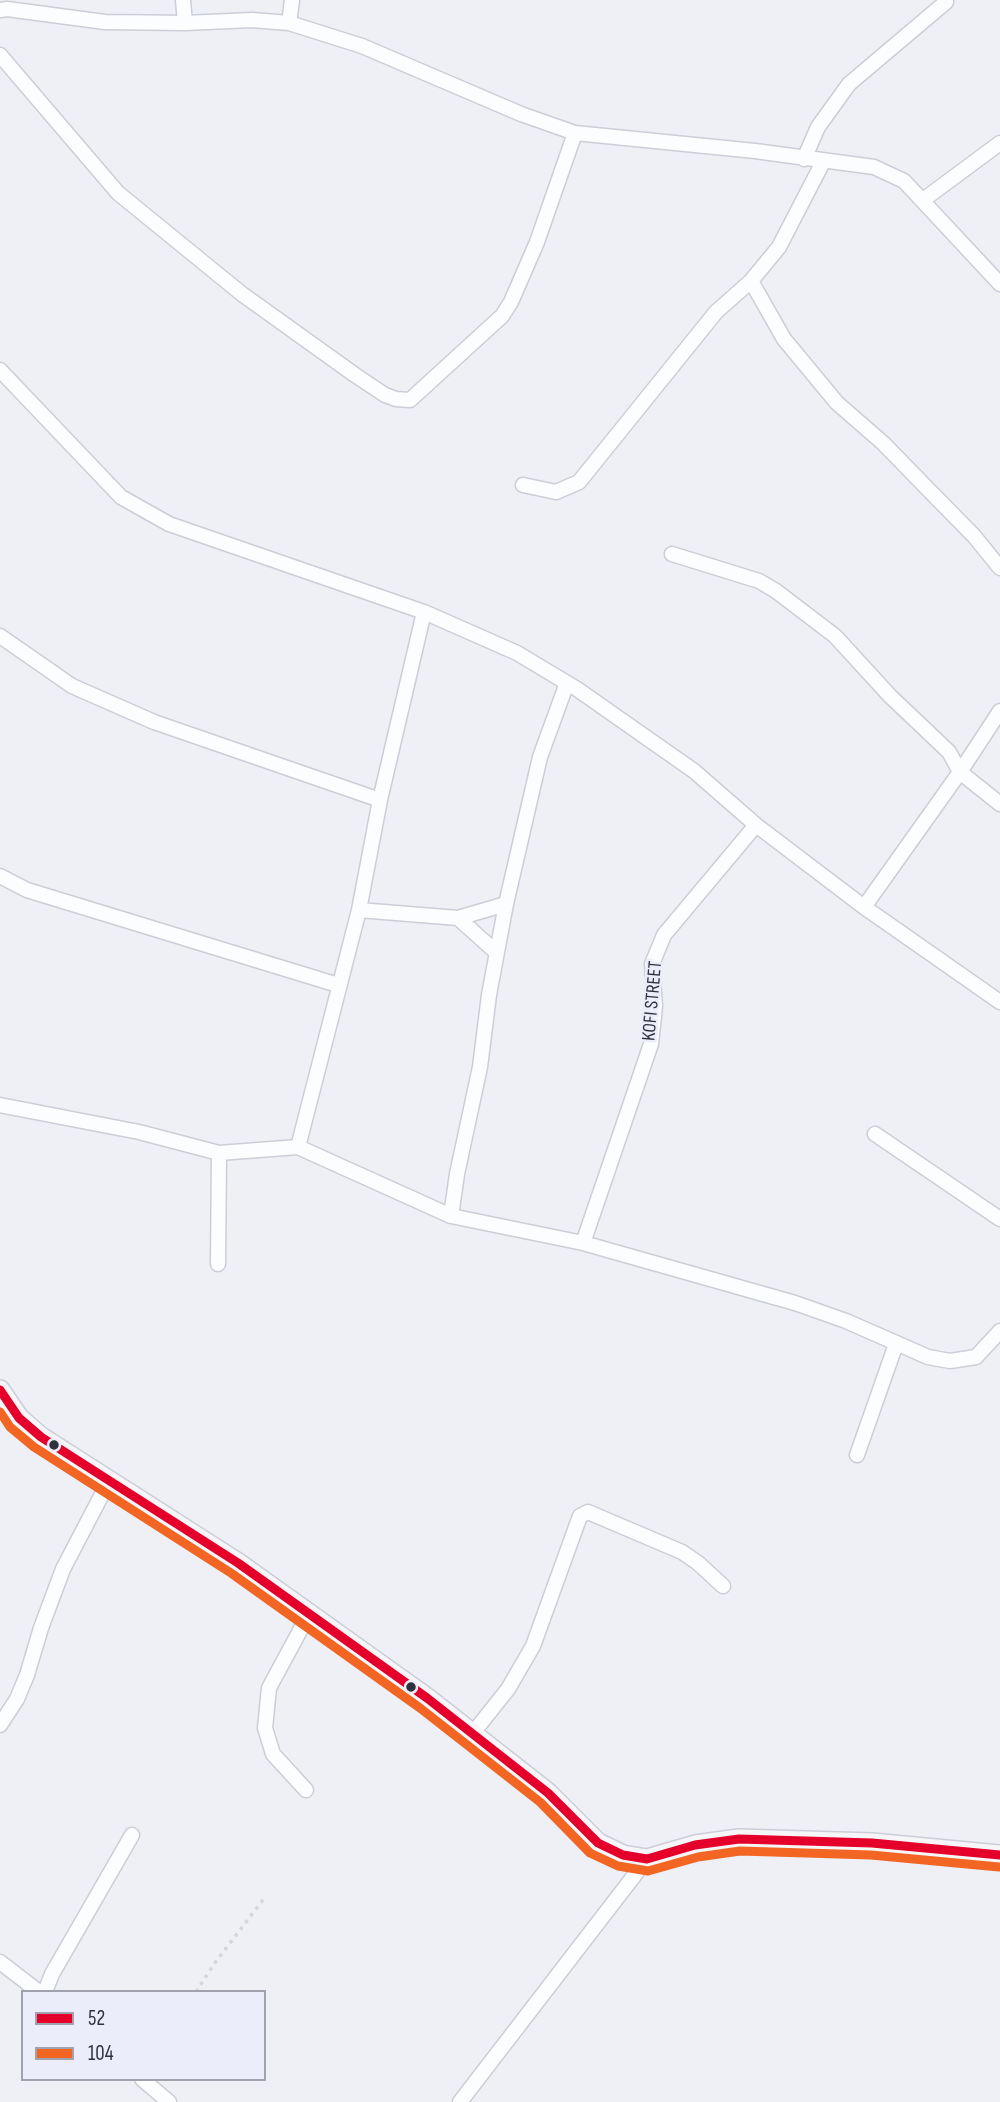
<!DOCTYPE html>
<style>
body{margin:0}
#map{position:relative;width:1000px;height:2102px;overflow:hidden;background:#eef0f6;font-family:"Sofia Sans Condensed",sans-serif}
canvas{display:block}
.legend{position:absolute;left:21px;top:1990px;width:245px;height:91px;box-sizing:border-box;background:#ebeefa;border:2px solid #a0a3ae;margin:0;padding:9px 12px;list-style:none;font-size:21px;color:#2f323d}
.legend li{display:flex;align-items:center;gap:14px;height:35px}
.legend b{width:35px;border:2px solid #a0a3ae}
</style>
<div id="map">
<canvas width="1000" height="2102"></canvas>
<ul class="legend">
<li><b style="height:9px;background:#e4002b"></b>52</li>
<li><b style="height:9px;background:#f26522"></b>104</li>
</ul>
</div>
<script>
const c = document.querySelector('canvas').getContext('2d');
c.lineJoin = 'round';
function shape(rows) {
  const path = new Path2D();
  for (const r of rows) {
    path.moveTo(r[0], r[1]);
    for (let i = 2; i < r.length; i += 2) path.lineTo(r[i], r[i + 1]);
  }
  return path;
}
function stroke(path, color, width, dash) {
  c.strokeStyle = color;
  c.lineWidth = width;
  c.lineCap = dash ? 'butt' : 'round';
  c.setLineDash(dash || []);
  c.stroke(path);
}
function label(font, color, halo, rows, align = 'center') {
  c.font = font + ' "Sofia Sans Condensed",sans-serif';
  c.lineWidth = 5;
  c.setLineDash([]);
  c.textBaseline = 'middle';
  c.strokeStyle = halo;
  c.fillStyle = color;
  for (const [text, x, y, turn = 0] of rows) {
    c.save();
    c.translate(x, y);
    c.rotate((+turn || 0) * Math.PI / 180);
    c.textAlign = isNaN(turn) ? turn : align;
    if (halo) c.strokeText(text, 0, 0);
    c.fillText(text, 0, 0);
    c.restore();
  }
}
const path = shape([
 [196,1992,214,1964,266,1896]
]);
const street = shape([
 [183,0,185,23],
 [0,10,7,9,105,22,185,23,252,20,289,23,362,46,521,114,575,133,755,151,874,167,904,181,1000,284],
 [289,23,292,0],
 [0,55,118,193,242,294,355,375,385,395,396,399,410,400,502,316,511,302,537,242,575,133],
 [804,159,818,127,849,84,946,2],
 [923,200,1000,143],
 [751,281,784,339,837,403,883,443,920,481,974,536,1000,568],
 [0,370,121,497,169,524,424,612,517,653,577,689,694,771,756,825,864,907,1000,1002],
 [523,485,556,492,579,482,716,312,751,281,779,247,823,162],
 [672,554,759,581,776,591,835,636,890,696,949,752,960,772,1000,804],
 [0,636,72,686,154,722,380,800],
 [0,876,27,890,338,985],
 [864,907,960,772,1000,711],
 [359,910,458,918],
 [497,953,458,918,506,904],
 [0,1105,139,1132,219,1153,298,1147,451,1216,583,1243,795,1303,846,1321,928,1357,950,1361,976,1357,1000,1331],
 [875,1134,1000,1219],
 [298,1147,359,910,380,800,424,612],
 [451,1216,457,1174,480,1067,489,995,506,904,540,757,567,683],
 [583,1243,651,1044,655,1006,652,964,664,935,756,825],
 [218,1264,219,1153],
 [857,1455,896,1344],
 [0,1725,17,1699,27,1675,41,1628,63,1569,109,1481],
 [473,1733,508,1689,533,1646,580,1516,588,1512,682,1552,698,1563,723,1586],
 [306,1790,273,1754,265,1728,269,1688,309,1614],
 [0,1962,39,1992],
 [45,1992,52,1974,132,1835],
 [142,2079,169,2102],
 [460,2102,647,1859]
]);
const secondary = shape([
 [0,1390,19,1418,41,1437,238,1563,427,1698,548,1793,598,1843,623,1855,647,1859,695,1845,739,1839,872,1843,1000,1855]
]);
const bus1 = shape([
 [0,1390,19,1418,41,1437,238,1563,427,1698,548,1793,598,1843,623,1855,647,1859,695,1845,739,1839,872,1843,1000,1855]
]);
const bus2 = shape([
 [0,1412,10,1427,34,1447,231,1573,420,1708,540,1802,590,1853,618,1866,648,1871,698,1857,740,1851,871,1855,999,1867]
]);
const markers = [
 [54,1445,6,"#2f323d"],
 [411,1687,6,"#2f323d"]
];
const streetNames = [
 ["KOFI STREET",653,1001,-85]
];
stroke(street, '#cbced7', 17);
stroke(secondary, '#cbced7', 22);
stroke(path, '#d5d6d8', 3.5, [3.5, 5]);
stroke(street, '#fcfdfe', 14);
stroke(secondary, '#f6f6f9', 19);
stroke(bus1, '#e4002b', 9);
stroke(bus2, '#f26522', 9);
for (const [x, y, r, color] of markers) {
  const dot = new Path2D();
  dot.arc(x, y, r, 0, 2 * Math.PI);
  c.fillStyle = color;
  c.fill(dot);
  stroke(dot, '#ebeefa', 2.5);
}
label('19px', '#2f323d', '#ebeefa', streetNames);
</script>
